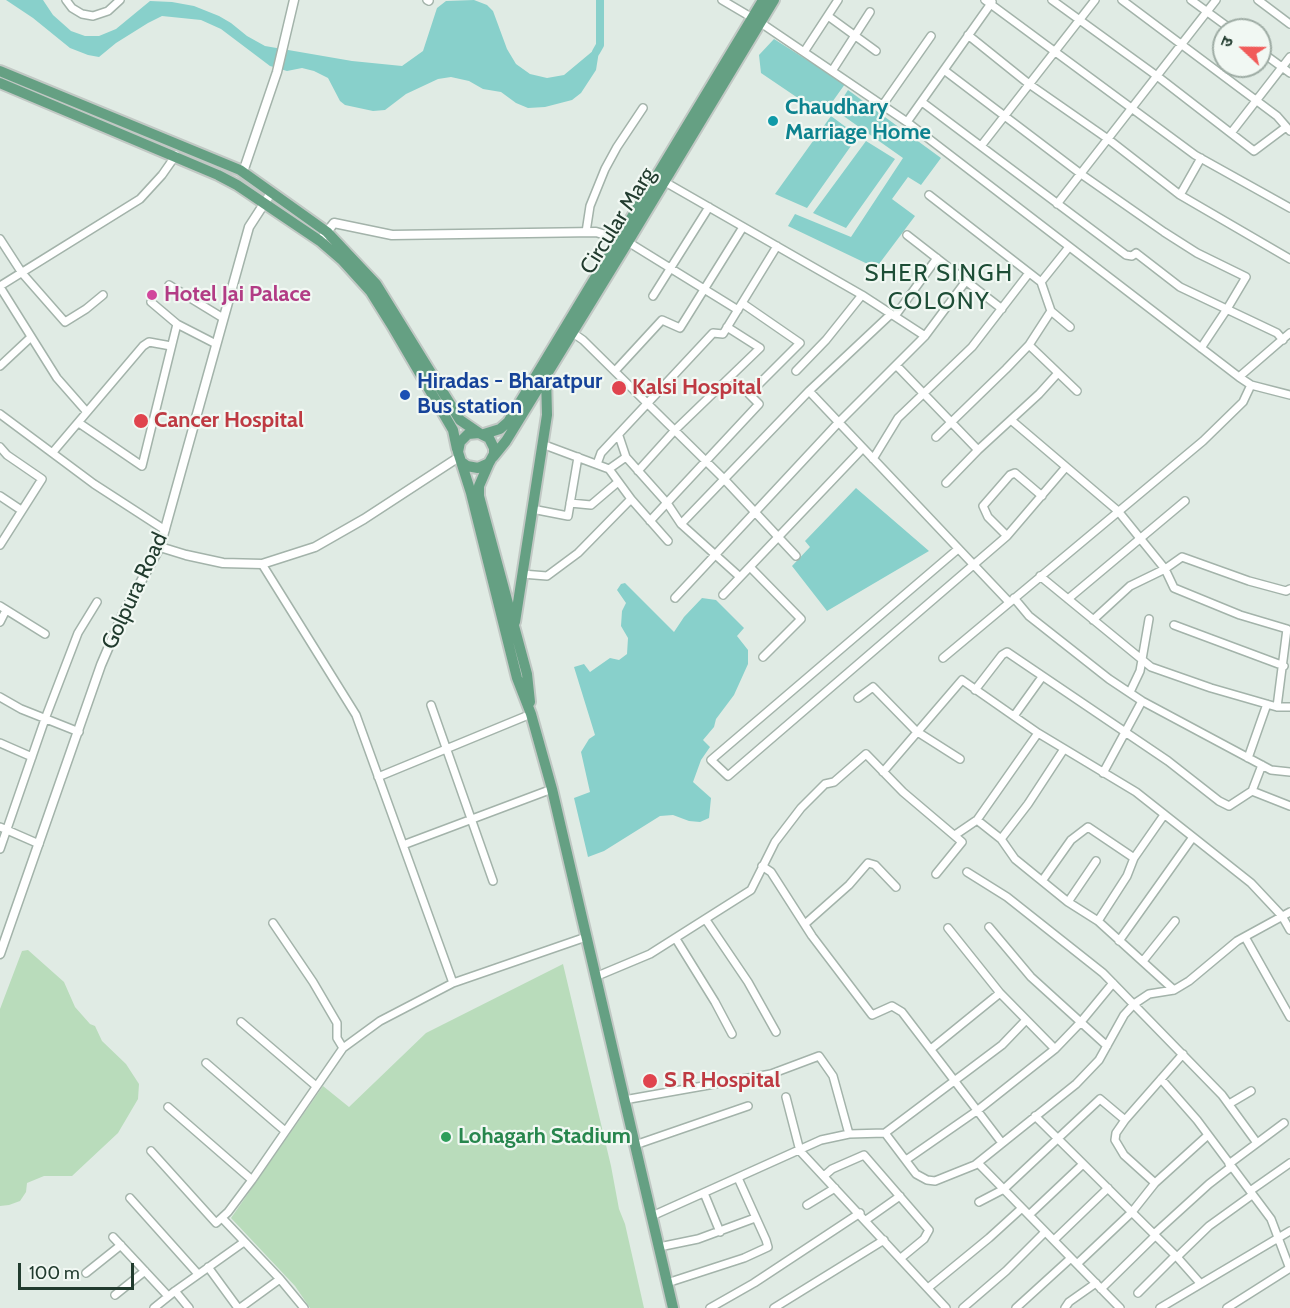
<!DOCTYPE html>
<meta charset="utf-8">
<style>
body{margin:0}
#map{position:relative;width:1290px;height:1308px;overflow:hidden;background:#e0ebe4;font-family:Cabin,"Noto Sans Devanagari",sans-serif}
canvas{display:block}
.north{position:absolute;left:1212px;top:18px;width:60px;height:60px;box-sizing:border-box;background:#f1f8f3;border:2px solid #9eaca4;border-radius:50%;rotate:292deg;font-size:16px;font-weight:700;line-height:24px;text-align:center;color:#213b2e}
.north::after{content:'';display:block;margin:auto;width:21px;height:27px;background:#f15b59;clip-path:polygon(50% 0,100% 100%,50% 72%,0 100%)}
.scale{position:absolute;left:18px;top:1263px;width:116px;height:27px;box-sizing:border-box;border:3px solid #213b2e;border-top:0;padding-left:8px;font-size:18px;line-height:21px;white-space:nowrap;color:#213b2e;-webkit-text-stroke:4px #f1f8f3;paint-order:stroke}
</style>
<div id="map">
<canvas width="1290" height="1308"></canvas>
<div class="north">उ</div>
<div class="scale">100 m</div>
</div>
<script>
const c = document.querySelector('canvas').getContext('2d');
c.lineJoin = 'round';
function fill(path, color) {
  c.fillStyle = color;
  c.fill(path, 'evenodd');
}
function shape(rows) {
  const path = new Path2D();
  for (const r of rows) {
    path.moveTo(r[0], r[1]);
    for (let i = 2; i < r.length; i += 2) path.lineTo(r[i], r[i + 1]);
  }
  return path;
}
function stroke(path, color, width, dash) {
  c.strokeStyle = color;
  c.lineWidth = width;
  c.lineCap = dash ? 'butt' : 'round';
  c.setLineDash(dash || []);
  c.stroke(path);
}
function label(font, color, halo, rows, align = 'center') {
  c.font = font + ' Cabin,sans-serif';
  c.lineWidth = 4.5;
  c.setLineDash([]);
  c.textBaseline = 'middle';
  c.strokeStyle = halo;
  c.fillStyle = color;
  for (const [text, x, y, turn = 0] of rows) {
    c.save();
    c.translate(x, y);
    c.rotate((+turn || 0) * Math.PI / 180);
    c.textAlign = isNaN(turn) ? turn : align;
    if (halo) c.strokeText(text, 0, 0);
    c.fillText(text, 0, 0);
    c.restore();
  }
}
const green = shape([
 [28,950,64,982,75,1007,90,1024,95,1026,102,1041,126,1064,139,1084,138,1099,118,1133,72,1176,44,1176,27,1183,26,1192,20,1201,9,1205,0,1206,0,1009,22,951],
 [563,964,611,1166,619,1209,625,1224,644,1308,310,1308,295,1286,231,1218,323,1086,349,1107,426,1033]
]);
const water = shape([
 [6,0,43,0,53,15,71,31,85,36,99,36,116,29,150,1,172,2,194,6,219,16,231,23,247,36,265,46,352,61,402,66,423,51,437,8,446,1,474,0,487,5,493,11,507,49,516,64,530,74,547,78,564,75,600,45,596,70,581,93,572,100,545,107,528,108,516,103,501,92,483,89,469,81,451,77,438,79,406,94,385,110,373,111,345,105,340,101,328,78,314,71,302,68,287,71,270,66,221,29,201,20,162,16,148,23,116,43,99,57,88,55,70,48,33,18],
 [774,39,845,84,823,115,761,73,759,55],
 [848,90,941,158,921,185,908,177,892,199,915,216,876,268,788,226,795,214,851,237,903,158,835,110],
 [831,116,858,136,807,208,775,194],
 [866,141,895,159,846,228,813,213],
 [856,488,929,551,827,611,792,566,810,547,805,541],
 [625,583,674,632,684,617,702,598,716,600,744,628,737,636,748,650,748,664,734,695,716,719,714,727,703,740,710,747,701,760,693,782,711,798,709,818,700,822,689,821,673,815,660,816,604,851,588,857,574,798,590,792,581,752,589,739,595,735,574,667,584,664,590,672,610,658,619,660,627,654,628,638,621,626,622,611,626,603,617,590,621,584]
]);
const canal = shape([
 [596,52,600,45,600,0]
]);
const minor = shape([
 [66,0,72,8,82,14,93,16,108,11,120,0],
 [427,0,429,1],
 [722,0,761,23,907,122,1239,377,1251,385,1290,395],
 [985,0,1195,155,1290,208],
 [1052,0,1157,76,1254,151,1286,127],
 [1122,0,1277,116,1290,131],
 [1191,0,1232,30],
 [1258,0,1290,24],
 [828,16,876,51],
 [968,35,1029,84,1108,139,1180,195,1290,259],
 [1260,51,1290,73],
 [804,52,838,0],
 [944,70,1081,174,1164,232,1197,253,1246,277,1227,309,1201,348],
 [832,71,870,12],
 [922,102,1126,255,1132,256,1136,253,1180,287,1277,333,1283,340],
 [882,106,931,36],
 [907,122,992,2],
 [1231,133,1290,57],
 [981,146,1095,0],
 [665,182,862,295,925,336,838,423,675,598],
 [929,195,1041,282,1051,311,1070,327],
 [1180,195,1201,158],
 [1057,204,1216,0],
 [586,232,590,206,605,169,617,147,643,108],
 [907,235,1002,309],
 [0,239,22,273,65,322,86,309,103,295],
 [628,242,738,310],
 [1041,282,1069,247],
 [169,285,223,318],
 [0,286,140,199,162,175,176,155],
 [0,287,57,378,86,411],
 [653,296,709,207],
 [151,302,177,324],
 [895,316,937,258],
 [570,331,583,340,724,479,796,556],
 [925,336,966,281],
 [1029,345,1077,391],
 [0,366,30,338],
 [897,366,978,450],
 [615,371,662,320,680,328,743,227],
 [796,371,826,340,862,295],
 [1239,377,1290,333],
 [809,391,1009,602],
 [0,414,94,484,165,530],
 [1011,420,1118,511,1165,569,1174,588,1240,615,1287,629,1277,707],
 [79,423,142,466,177,324,216,344],
 [619,436,626,457,667,503,681,524,740,577],
 [936,437,1006,369,1029,345,1051,311],
 [542,444,609,469,631,499,668,541],
 [0,447,7,455,42,479,0,545],
 [53,452,143,346,149,342,171,346],
 [873,459,898,418,972,347,1029,273],
 [597,464,601,453,713,333,723,334,777,246],
 [609,469,626,457],
 [638,471,675,430,760,348,727,327],
 [946,483,978,450,1039,394,1058,373],
 [0,496,21,510],
 [570,503,591,505,618,482],
 [532,509,568,516,578,457],
 [650,521,759,404,749,394,800,343,742,303],
 [681,524,809,391,891,314],
 [1007,536,988,517,983,506,1010,475,1015,473,1042,496],
 [958,549,711,760,728,776,1007,536,1066,467],
 [262,564,356,715,453,983],
 [750,567,801,619,763,657],
 [522,574,547,576,578,553,631,499],
 [1040,576,1151,667,1211,688,1277,707,1290,707],
 [723,595,863,448],
 [1014,598,1029,616,1109,679,1142,701,1271,770,1290,772],
 [1068,599,1185,501],
 [0,606,45,634],
 [1093,620,1130,586,1165,569,1182,557,1249,581,1286,591,1290,589],
 [0,622,6,610],
 [1174,625,1284,666],
 [943,658,1203,441,1243,402,1251,385],
 [975,690,1002,655,1007,652,1168,761,1219,801,1229,806,1252,791,1262,765],
 [1130,692,1140,671,1149,619],
 [0,697,21,709,79,732],
 [858,698,873,687,916,731,960,759],
 [431,705,493,881],
 [1014,716,1042,677],
 [1038,733,1136,792,1193,837,1119,941],
 [0,743,32,757],
 [1248,758,1267,704],
 [883,772,962,680,1038,733,977,820,955,835],
 [1103,773,1142,701],
 [378,777,531,714],
 [1252,791,1290,806],
 [977,820,1001,839,1015,859,1068,902,1098,921,1174,990],
 [0,827,39,844],
 [1193,837,1251,883,1282,916,1290,930],
 [1001,839,1028,804,1064,749],
 [403,845,552,789],
 [0,849,45,719,78,633,97,602],
 [762,866,771,872,812,936,872,1015,892,1006,902,1012,1002,1143],
 [967,872,1007,897,1103,973,1222,1095,1257,1143],
 [1042,881,1071,840,1088,827,1134,858],
 [1068,902,1096,861],
 [706,920,748,982,776,1032],
 [1098,921,1127,876,1134,858,1164,815],
 [273,923,313,982,337,1023,337,1038,343,1048],
 [805,924,849,885,868,863,875,865,896,887],
 [989,927,1031,977,1107,1046],
 [948,928,1000,993,1055,1049],
 [1245,937,1290,1017],
 [676,939,715,1002,732,1034],
 [1143,961,1175,921],
 [595,977,650,954,751,890,775,842,801,808,825,784,834,782,866,754,903,792,962,842,936,874],
 [241,1022,316,1086],
 [931,1049,1000,993],
 [206,1063,285,1131],
 [1161,1079,1197,1120,1271,1219,1290,1269],
 [786,1097,800,1151,946,1308],
 [624,1100,771,1074,819,1056,833,1076,849,1134],
 [1229,1104,1251,1091],
 [168,1107,252,1180],
 [1035,1116,1177,1257,1209,1226,1252,1195],
 [885,1133,916,1174,927,1180,935,1181,975,1165,1076,1084,1099,1060,1124,1015,1134,1004,1149,994,1174,990,1189,981,1237,941,1290,912],
 [635,1145,748,1106],
 [151,1151,216,1223,228,1212,252,1180,343,1048,380,1021,453,983,586,937],
 [906,1160,978,1110,1055,1049,1080,1023,1113,983],
 [978,1163,1120,1308],
 [1229,1164,1284,1123],
 [824,1176,832,1169,864,1155,929,1230,924,1239,901,1258],
 [1155,1183,1124,1155,1115,1140,1116,1133,1125,1120,1183,1054],
 [1250,1191,1290,1163],
 [704,1193,720,1232],
 [130,1198,198,1274],
 [979,1202,1004,1189,1100,1099,1125,1120],
 [807,1205,835,1188],
 [1029,1215,1083,1164],
 [652,1216,821,1140,849,1134,885,1133,1002,1045,1026,1020],
 [222,1218,280,1279,304,1308],
 [866,1220,900,1196],
 [1154,1234,1209,1184,1231,1167],
 [113,1237,168,1296],
 [1054,1240,1108,1188],
 [659,1247,698,1239,755,1218],
 [1177,1257,1200,1283],
 [1077,1264,1132,1212,1155,1183,1208,1135],
 [208,1267,238,1308],
 [86,1273,121,1245],
 [667,1283,744,1258,768,1247,766,1240,738,1178],
 [928,1288,989,1238,1022,1208],
 [1101,1289,1155,1236],
 [175,1291,189,1308],
 [1138,1293,1175,1256],
 [115,1295,145,1271],
 [154,1308,175,1291,244,1242],
 [240,1308,280,1279],
 [710,1308,754,1283,860,1213],
 [774,1308,884,1240],
 [963,1308,1006,1271,1045,1232],
 [1016,1308,1071,1258],
 [1065,1308,1069,1302,1096,1283],
 [1160,1308,1290,1231],
 [1227,1308,1290,1268]
]);
const tertiary = shape([
 [243,172,277,72,294,0],
 [323,237,334,223,392,235,596,232,622,240],
 [160,547,186,555,223,563,262,564,315,547,364,519,459,457],
 [0,954,101,665,122,616,160,547,249,227,271,193]
]);
const primary = shape([
 [0,71,240,170,327,232,376,284,460,420,479,433],
 [0,83,218,175,237,185,320,241,342,260,371,292,391,324,453,430,457,449],
 [484,434,500,429,508,422,763,0],
 [493,457,506,441,628,242,774,0],
 [463,463,467,466,478,468,489,463,494,454,494,448,489,438,479,433,468,434,460,442,458,452,471,493,517,678,531,714,552,789,673,1308],
 [489,463,479,486,479,496,527,674,530,702],
 [515,622,547,415,546,376]
]);
const markers = [
 [773,121,6,"#0f9aa8"],
 [152,295,6,"#d1479c"],
 [619,388,8,"#e0444e"],
 [405,395,6,"#1a4fb4"],
 [141,421,8,"#e0444e"],
 [650,1081,8,"#e0444e"],
 [446,1137,6,"#2e9e5b"]
];
const cultureNames = [
 ["Chaudhary",785,108],
 ["Marriage Home",785,133]
];
const streetNames = [
 ["Circular Marg",618,221,-58],
 ["Golpura Road",135,591,-65]
];
const hotelNames = [
 ["Hotel Jai Palace",164,295]
];
const transitNames = [
 ["Hiradas - Bharatpur",417,382],
 ["Bus station",417,407]
];
const healthNames = [
 ["Kalsi Hospital",632,388],
 ["Cancer Hospital",154,421],
 ["S R Hospital",664,1081]
];
const leisureNames = [
 ["Lohagarh Stadium",458,1137]
];
const neighbourhoodNames = [
 ["SHER SINGH",939,274],
 ["COLONY",939,302]
];
fill(green, '#b9dcbb');
fill(water, '#88d0cb');
stroke(canal, '#88d0cb', 8);
stroke(minor, '#a3b3aa', 10);
stroke(tertiary, '#a3b3aa', 11);
stroke(primary, '#c1c8c4', 14);
stroke(minor, '#fff', 7);
stroke(tertiary, '#fff', 8);
stroke(primary, '#65a083', 10);
for (const [x, y, r, color] of markers) {
  const dot = new Path2D();
  dot.arc(x, y, r, 0, 2 * Math.PI);
  c.fillStyle = color;
  c.fill(dot);
  stroke(dot, '#f1f8f3', 2);
}
label('bold 22px', '#0d838f', '#f1f8f3', cultureNames, 'left');
label('22px', '#213b2e', '#f1f8f3', streetNames);
label('bold 22px', '#b23c85', '#f1f8f3', hotelNames, 'left');
label('bold 22px', '#164399', '#f1f8f3', transitNames, 'left');
label('bold 22px', '#be3a42', '#f1f8f3', healthNames, 'left');
label('bold 22px', '#27864d', '#f1f8f3', leisureNames, 'left');
c.letterSpacing = '1.5px';
label('24px', '#1d4d36', '#f1f8f3', neighbourhoodNames);
c.letterSpacing = '0px';
</script>
